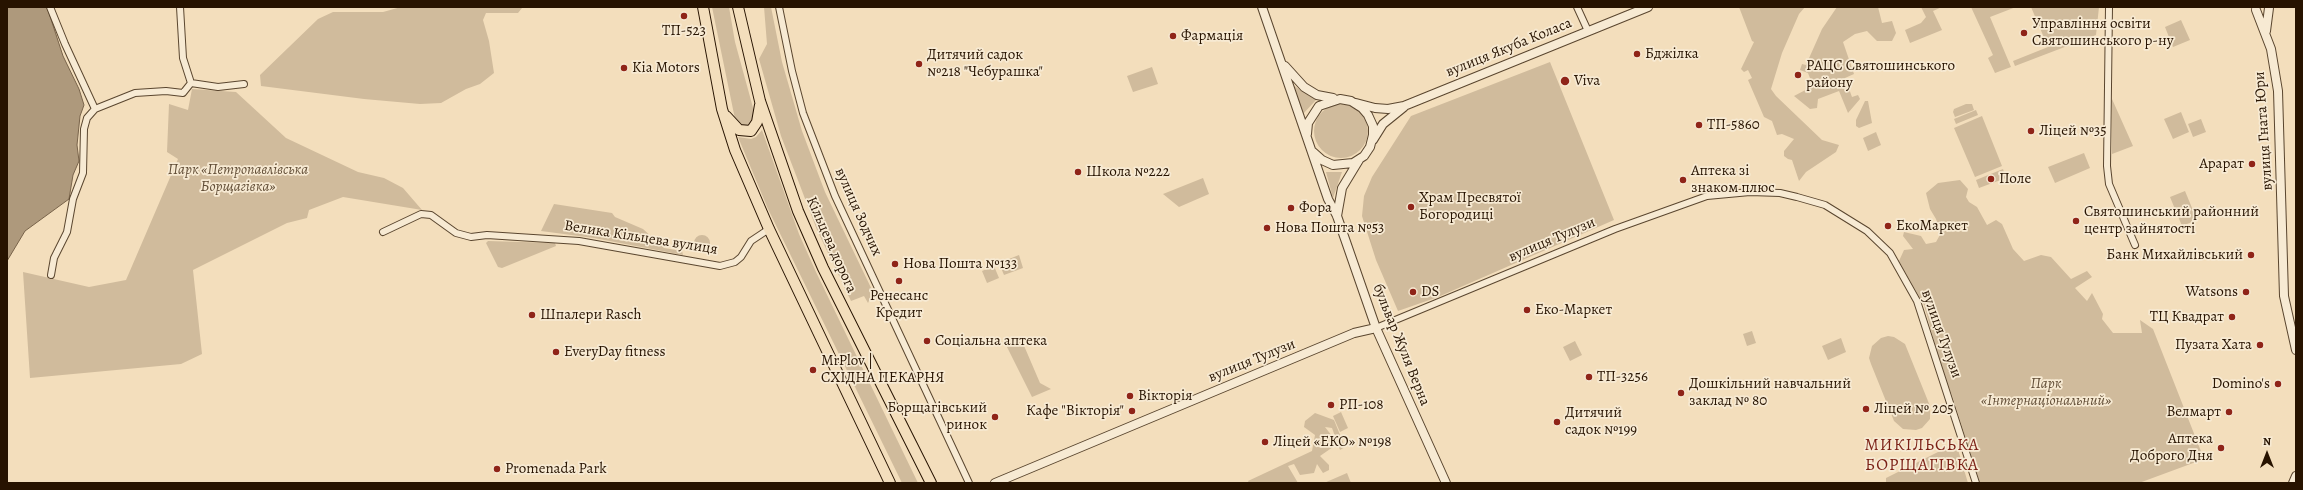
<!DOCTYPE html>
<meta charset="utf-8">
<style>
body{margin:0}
#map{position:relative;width:2303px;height:490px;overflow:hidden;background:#f3debc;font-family:Alegreya,serif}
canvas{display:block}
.frame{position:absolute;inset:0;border:8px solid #271300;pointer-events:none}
.north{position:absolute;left:2247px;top:434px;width:40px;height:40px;-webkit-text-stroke:3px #f7ead3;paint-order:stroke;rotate:0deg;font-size:11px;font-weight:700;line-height:16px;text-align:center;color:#271300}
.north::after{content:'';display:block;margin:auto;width:14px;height:18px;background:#271300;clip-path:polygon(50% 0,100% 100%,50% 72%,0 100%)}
</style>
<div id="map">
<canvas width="2303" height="490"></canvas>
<div class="frame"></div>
<div class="north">N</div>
</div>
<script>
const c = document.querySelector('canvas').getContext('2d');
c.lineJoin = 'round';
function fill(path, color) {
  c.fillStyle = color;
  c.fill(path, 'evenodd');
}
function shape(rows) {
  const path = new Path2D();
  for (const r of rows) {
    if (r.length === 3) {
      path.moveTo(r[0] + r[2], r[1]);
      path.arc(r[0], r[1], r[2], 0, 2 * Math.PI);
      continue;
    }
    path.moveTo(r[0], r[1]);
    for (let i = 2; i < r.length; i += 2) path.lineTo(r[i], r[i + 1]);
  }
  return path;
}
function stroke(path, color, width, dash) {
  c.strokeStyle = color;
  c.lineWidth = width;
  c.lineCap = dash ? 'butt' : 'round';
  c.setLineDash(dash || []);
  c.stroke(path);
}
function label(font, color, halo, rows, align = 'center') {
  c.font = font + ' Alegreya,serif';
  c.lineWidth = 3.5;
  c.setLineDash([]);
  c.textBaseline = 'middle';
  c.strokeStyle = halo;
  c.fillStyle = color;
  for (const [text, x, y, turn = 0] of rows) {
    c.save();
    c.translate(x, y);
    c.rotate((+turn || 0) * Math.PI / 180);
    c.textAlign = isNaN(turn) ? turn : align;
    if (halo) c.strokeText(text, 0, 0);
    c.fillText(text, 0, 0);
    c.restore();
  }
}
const green = shape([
 [401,7,522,8,518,13,486,13,483,20,489,41,494,73,480,84,466,89,441,103,420,104,364,99,261,86,260,75,318,19,333,12,383,12],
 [712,7,729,7,735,42,755,115,748,127,740,126,735,119],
 [764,7,771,7,782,62,802,131,825,192,873,292,868,303,864,296,851,301,817,230,781,136,759,59,767,44],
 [1739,7,1805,7,1799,14,1782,53,1771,89,1776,96,1822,140,1839,145,1836,152,1806,172,1799,181,1792,160,1788,159,1784,156,1784,151,1794,139,1782,134,1777,135,1772,121,1764,117,1748,80,1752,78,1748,70,1744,72,1741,69,1754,42,1752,41],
 [1837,7,1878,7,1882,23,1892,21,1896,33,1892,41,1877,41,1867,31,1855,34,1843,42,1854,74,1845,78,1852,97,1858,95,1860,99,1848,113,1839,91,1818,99,1817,108,1810,109,1794,96,1813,86,1808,73,1800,70,1802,64,1806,65,1822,29],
 [1921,7,1942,7,1933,11,1942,30,1910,43,1905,30,1921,23,1926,17],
 [1971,7,2016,7,1990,17,2011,67,1995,73,1988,58,1993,55],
 [2031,7,2099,7,2096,35,2015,66,2013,61,2048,47],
 [2181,20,2190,40,2173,47,2165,27],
 [1550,62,1614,220,1438,297,1398,311,1376,260,1362,216,1364,196,1372,177,1411,116],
 [1152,67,1158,84,1133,92,1127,76],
 [1289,82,1300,90,1317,99,1302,115],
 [192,89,236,92,286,138,358,172,384,178,403,188,422,210,343,197,309,210,307,218,287,223,193,270,202,354,181,364,30,378,23,272,89,287,126,280,178,159,167,152,169,104,188,110],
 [2112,99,2133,146,2112,154],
 [1865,101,1868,101,1872,123,1859,128,1856,126,1856,120],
 [1341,131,27],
 [1966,104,1972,104,1974,110,1955,117,1953,112,1954,109],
 [1976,110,1978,115,1956,124,1954,119],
 [2181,112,2189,132,2173,139,2164,119],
 [1982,116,2002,166,1975,177,1954,128],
 [2201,119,2206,132,2193,137,2188,124],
 [762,130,799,234,816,272,918,483,902,483,768,209,738,137,751,139,756,137],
 [1876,132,1881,145,1868,151,1863,138],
 [2084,153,2090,168,2055,183,2048,167],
 [2003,169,2006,178,1979,188,1976,180],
 [1326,172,1342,172,1333,198],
 [1203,178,1209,194,1179,207,1163,194],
 [1960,180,1968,189,1966,197,1969,202,1977,207,1987,225,1996,220,2002,224,2013,249,2024,261,2041,255,2051,257,2071,279,2087,271,2092,277,2075,288,2087,301,2092,293,2103,314,2102,319,2113,333,2142,333,2140,320,2153,329,2204,459,2139,483,1980,483,1952,395,1943,373,1924,305,1899,261,1904,250,1913,249,1903,236,1904,232,1921,236,1926,244,1936,242,1941,233,1936,219,1930,209,1926,193,1938,183],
 [2185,191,2197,220,2182,226,2170,197],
 [554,204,612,213,615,217,643,229,664,248,682,251,683,255,594,238,541,231],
 [702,243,8],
 [488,241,555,243,556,246,502,268,498,267,486,243],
 [1019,255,1023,268,1004,275,999,263],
 [994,266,999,278,987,283,982,271],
 [1752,331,1756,343,1747,346,1743,334],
 [1888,336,1894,337,1905,344,1930,406,1930,419,1922,428,1916,430,1903,429,1894,421,1871,364,1869,358,1872,346,1881,338],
 [1841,338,1846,352,1828,360,1822,346],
 [1022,341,1040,383,1051,389,1032,397,1007,347],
 [1575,341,1582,355,1570,361,1563,347],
 [1341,412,1348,428,1340,432,1333,416],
 [1315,413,1334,420,1345,447,1340,450,1332,428,1325,427,1332,436,1333,447,1320,456,1329,465,1329,470,1323,473,1317,464,1314,473,1300,475,1294,464,1288,466,1298,483,1249,483,1248,481,1312,451,1315,435,1304,427,1305,421],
 [1956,443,1968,483,1886,483,1886,478],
 [1347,473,1351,483,1324,483]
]);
const water = shape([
 [7,7,47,7,63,56,79,89,84,105,80,116,77,145,79,161,73,175,69,199,25,231,7,261,7,7]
]);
const minor = shape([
 [50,7,65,44,95,109,135,93,166,91,183,93,191,83,183,58,180,7],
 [779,7,792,71,803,113,835,196,969,483],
 [1577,7,1588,31],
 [2109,7,2107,166,2109,184,2135,245],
 [191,83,218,87,244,84],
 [383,232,421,214,431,215,456,233,471,237,487,235,579,241,720,266,735,262,741,257,751,241,769,229],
 [51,275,54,258,67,232,73,199,83,173,84,129,87,118,95,109],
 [1376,328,1615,229,1707,196,1750,192,1780,193,1797,197,1825,205,1867,231,1890,253,1917,301,1976,483]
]);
const tertiary = shape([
 [1262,7,1328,199,1337,216,1376,328,1446,483],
 [2256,10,2271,49,2278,91,2284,296,2296,350],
 [2266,31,2269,8],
 [1285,66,1304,87,1317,95,1333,98],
 [1356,103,1375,108,1388,109,1404,106,1648,7],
 [1307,134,1308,123,1319,106,1340,99,1351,101,1362,108,1368,115,1373,126,1373,135,1370,147,1364,156,1353,163,1333,165,1322,160,1313,152],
 [1373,140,1383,124,1404,107],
 [1337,216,1342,188,1359,160],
 [995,483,1354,333,1376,328],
 [2293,483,2296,476]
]);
const trunk = shape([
 [703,7,722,109,735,150,769,229,890,483],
 [738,7,760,101,798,211,823,268,931,483],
 [726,116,739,130,751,131,757,122,760,105]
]);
const markers = [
 [684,16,4,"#8f2418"],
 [2024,33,4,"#8f2418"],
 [1173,36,4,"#8f2418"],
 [1637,54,4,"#8f2418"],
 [919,64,4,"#8f2418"],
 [624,68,4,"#8f2418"],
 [1798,75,4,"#8f2418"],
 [1565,81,5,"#8f2418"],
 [1699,125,4,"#8f2418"],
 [2031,131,4,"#8f2418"],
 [2252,164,4,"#8f2418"],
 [1078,172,4,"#8f2418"],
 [1991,179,4,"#8f2418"],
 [1683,180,4,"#8f2418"],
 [1411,207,4,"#8f2418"],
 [1291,208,4,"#8f2418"],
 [2076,221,4,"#8f2418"],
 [1888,226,4,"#8f2418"],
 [1267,228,4,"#8f2418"],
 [2251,255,4,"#8f2418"],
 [895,264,4,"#8f2418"],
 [899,281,4,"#8f2418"],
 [1413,292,4,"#8f2418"],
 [2246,292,4,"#8f2418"],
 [1527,310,4,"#8f2418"],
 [532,315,4,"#8f2418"],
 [2232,317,4,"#8f2418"],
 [927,341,4,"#8f2418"],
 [2260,345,4,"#8f2418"],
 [556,352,4,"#8f2418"],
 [813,370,4,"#8f2418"],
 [1589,377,4,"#8f2418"],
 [2278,384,4,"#8f2418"],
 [1681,393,4,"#8f2418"],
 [1130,396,4,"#8f2418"],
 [1331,405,4,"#8f2418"],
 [1866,409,4,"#8f2418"],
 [1132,411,4,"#8f2418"],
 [2229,412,4,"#8f2418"],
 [995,417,4,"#8f2418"],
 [1557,422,4,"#8f2418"],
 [1265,442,4,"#8f2418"],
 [2221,448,4,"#8f2418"],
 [497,469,4,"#8f2418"]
];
const poiNames = [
 ["Управління освіти",2032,24],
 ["Святошинського р-ну",2032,41],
 ["ТП-523",684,31,"center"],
 ["Фармація",1181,36],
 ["Бджілка",1645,54],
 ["Дитячий садок",927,55],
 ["№218 \"Чебурашка\"",927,72],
 ["РАЦС Святошинського",1806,66],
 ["району",1806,83],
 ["Kia Motors",632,68],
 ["Viva",1574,81],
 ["ТП-5860",1707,125],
 ["Ліцей №35",2039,131],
 ["Арарат",2244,164,"right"],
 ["Аптека зі",1691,171],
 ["знаком плюс",1691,188],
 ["Школа №222",1086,172],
 ["Поле",1999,179],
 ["Храм Пресвятої",1419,198],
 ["Богородиці",1419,215],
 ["Фора",1299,208],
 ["Святошинський районний",2084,212],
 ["центр зайнятості",2084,229],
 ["ЕкоМаркет",1896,226],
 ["Нова Пошта №53",1275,228],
 ["Банк Михайлівський",2243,255,"right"],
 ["Нова Пошта №133",903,264],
 ["DS",1421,292],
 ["Watsons",2238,292,"right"],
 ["Ренесанс",899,296,"center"],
 ["Кредит",899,313,"center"],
 ["Еко-Маркет",1535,310],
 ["Шпалери Rasch",540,315],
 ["ТЦ Квадрат",2224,317,"right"],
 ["Соціальна аптека",935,341],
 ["Пузата Хата",2252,345,"right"],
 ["EveryDay fitness",564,352],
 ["MrPlov |",821,361],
 ["СХІДНА ПЕКАРНЯ",821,378],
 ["ТП-3256",1597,377],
 ["Дошкільний навчальний",1689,384],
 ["заклад № 80",1689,401],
 ["Domino's",2270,384,"right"],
 ["Вікторія",1138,396],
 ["РП-108",1339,405],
 ["Борщагівський",987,408,"right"],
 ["ринок",987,425,"right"],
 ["Ліцей № 205",1874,409],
 ["Кафе \"Вікторія\"",1124,411,"right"],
 ["Велмарт",2221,412,"right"],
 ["Дитячий",1565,413],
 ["садок №199",1565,430],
 ["Аптека",2213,439,"right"],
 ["Доброго Дня",2213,456,"right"],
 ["Ліцей «ЕКО» №198",1273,442],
 ["Promenada Park",505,469]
];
const streetNames = [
 ["вулиця Якуба Коласа",1509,48,-22],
 ["вулиця Гната Юри",2264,131,-94],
 ["вулиця Зодчих",858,212,66],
 ["Велика Кільцева вулиця",641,238,9],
 ["вулиця Тулузи",1552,240,-23],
 ["Кільцева дорога",831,245,66],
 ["вулиця Тулузи",1941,334,70],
 ["бульвар Жуля Верна",1401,345,68],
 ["вулиця Тулузи",1252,361,-22]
];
const parkNames = [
 ["Парк «Петропавлівська",238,170],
 ["Борщагівка»",238,187],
 ["Парк",2046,384],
 ["«Інтернаціональний»",2046,401]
];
const quarterNames = [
 ["МИКІЛЬСЬКА",1922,446],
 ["БОРЩАГІВКА",1922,466]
];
fill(green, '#d0bb9c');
fill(water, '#ae997c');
stroke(water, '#78634a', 1);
stroke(minor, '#5a462f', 8);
stroke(tertiary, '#5a462f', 10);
stroke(trunk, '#271300', 12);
stroke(minor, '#f7ead3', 6);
stroke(tertiary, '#f7ead3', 8);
stroke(trunk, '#f3debc', 10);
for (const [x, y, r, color] of markers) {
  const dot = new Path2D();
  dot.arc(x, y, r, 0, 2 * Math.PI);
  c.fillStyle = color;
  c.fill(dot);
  stroke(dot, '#f7ead3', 1.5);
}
label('15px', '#271300', '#f7ead3', poiNames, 'left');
label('15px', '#271300', '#f7ead3', streetNames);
label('italic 15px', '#624e37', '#f7ead3', parkNames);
c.letterSpacing = '1px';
label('17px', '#7a1f14', '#f7ead3', quarterNames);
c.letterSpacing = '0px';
</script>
